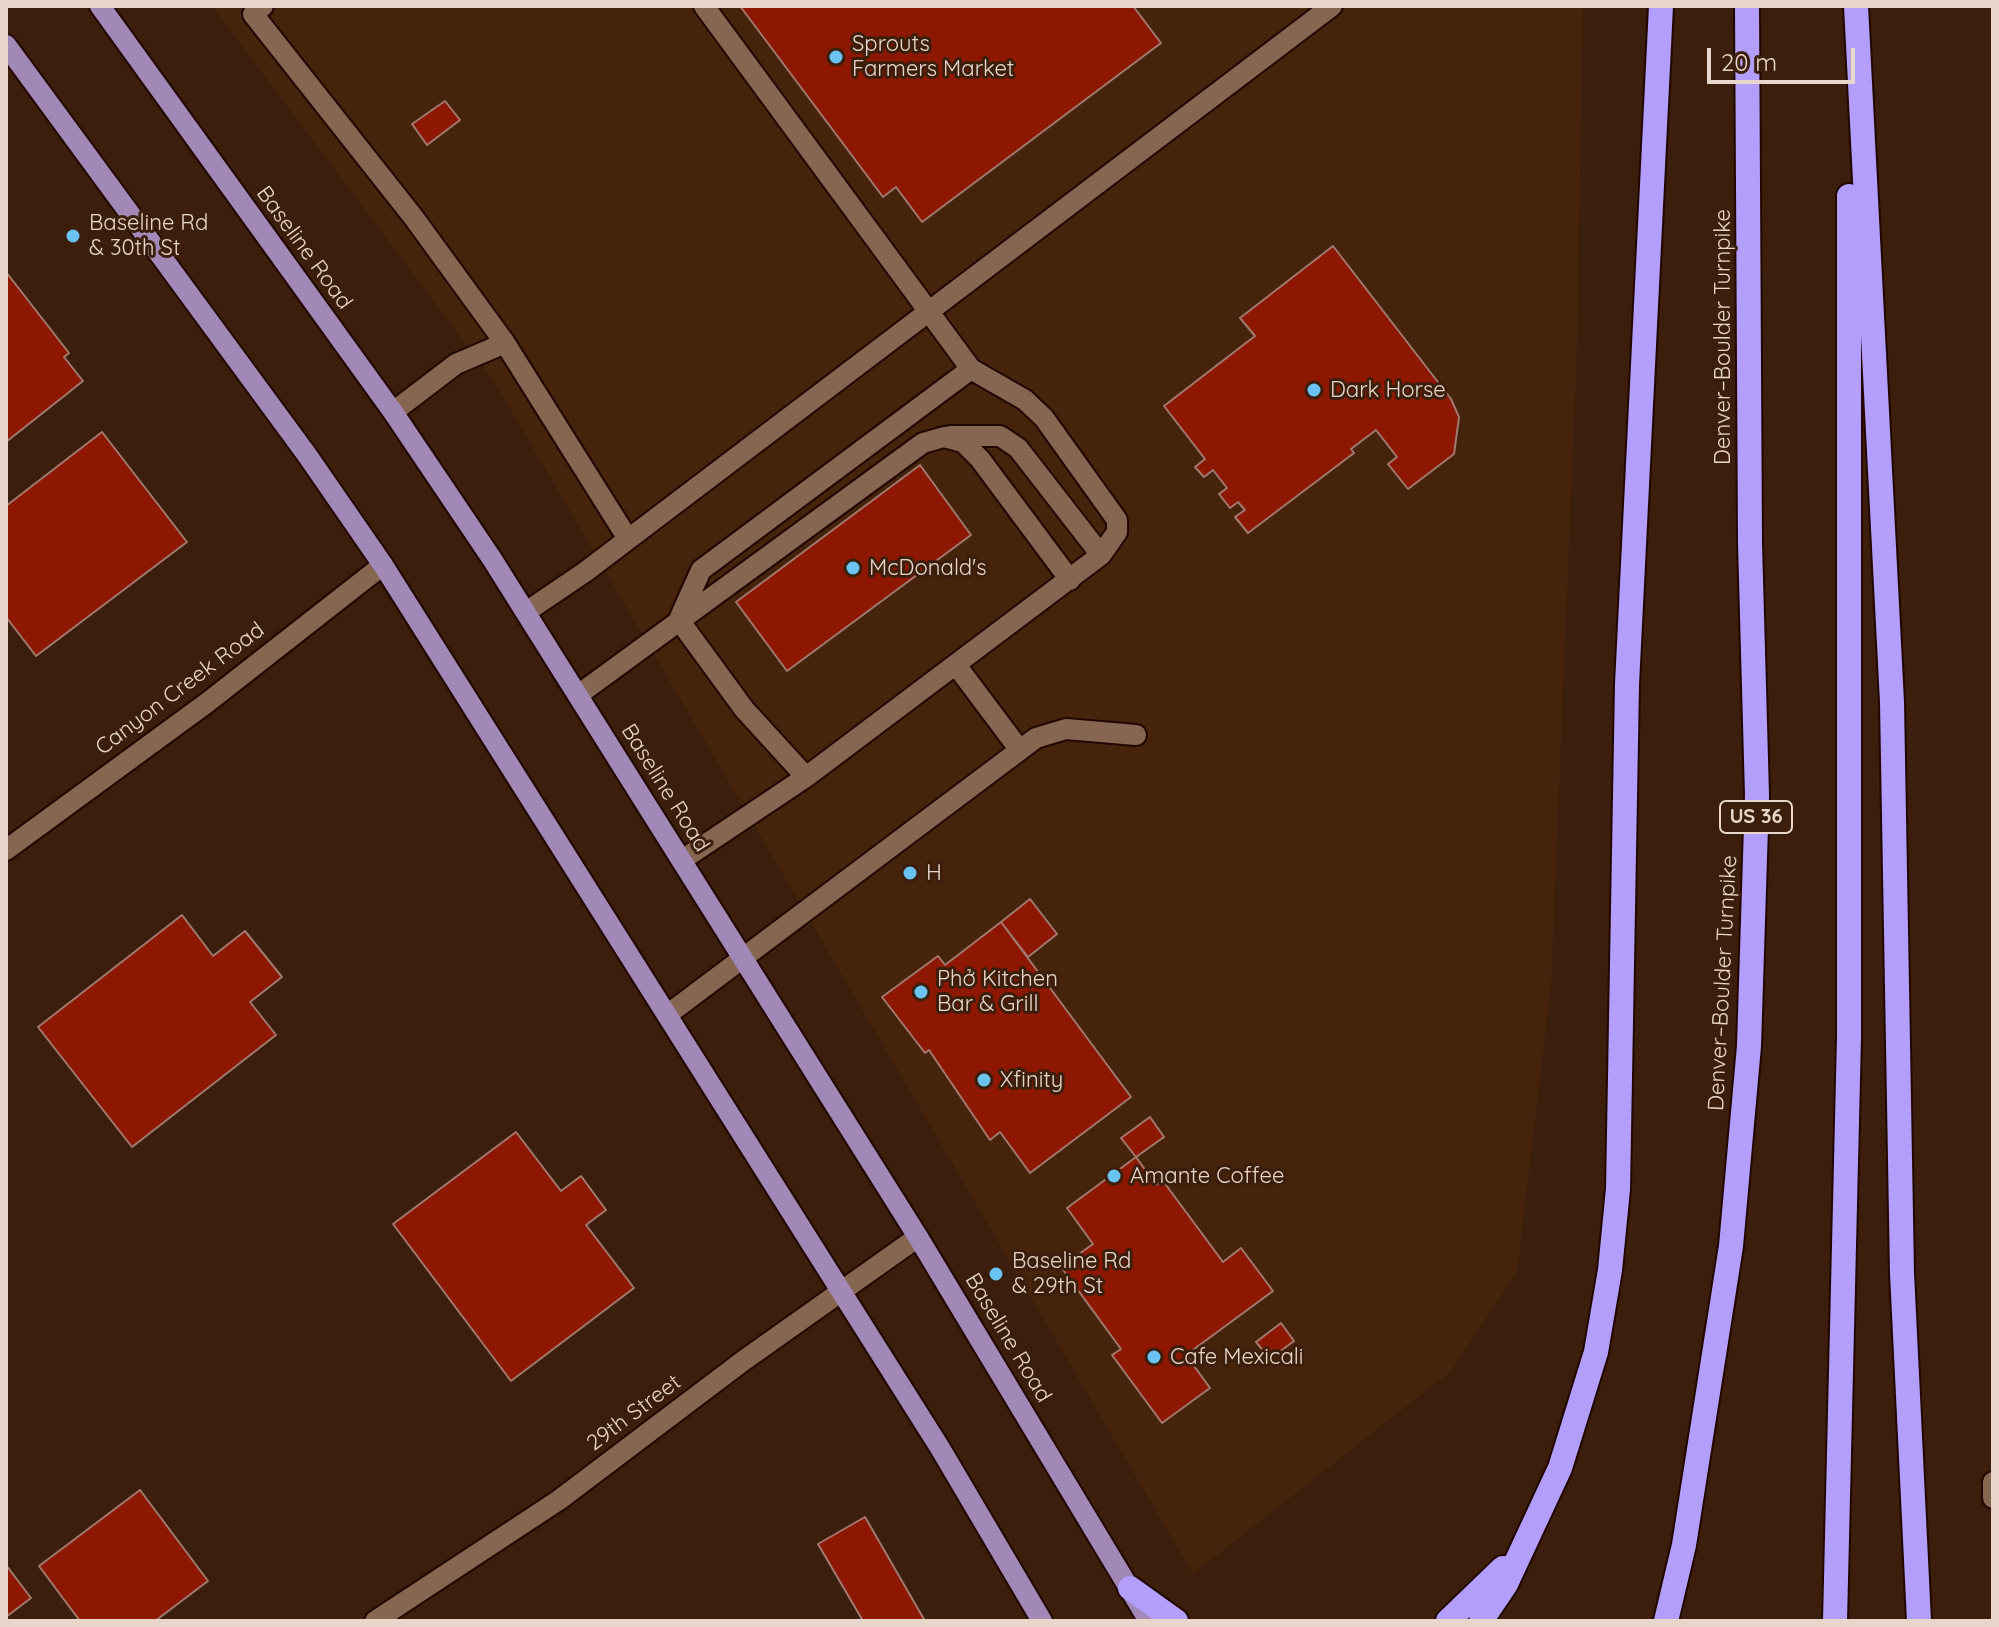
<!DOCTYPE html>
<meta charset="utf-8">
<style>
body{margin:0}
#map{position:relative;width:1999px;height:1627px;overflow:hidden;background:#3b1f0c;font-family:Quicksand,sans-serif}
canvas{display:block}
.frame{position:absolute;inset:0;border:8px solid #e9d6ca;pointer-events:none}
.scale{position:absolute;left:1707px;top:48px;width:148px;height:36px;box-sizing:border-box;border:4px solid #e9d6ca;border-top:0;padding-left:10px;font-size:24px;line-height:28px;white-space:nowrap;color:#e9d6ca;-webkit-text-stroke:6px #3b1f0c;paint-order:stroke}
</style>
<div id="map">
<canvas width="1999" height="1627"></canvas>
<div class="frame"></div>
<div class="scale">20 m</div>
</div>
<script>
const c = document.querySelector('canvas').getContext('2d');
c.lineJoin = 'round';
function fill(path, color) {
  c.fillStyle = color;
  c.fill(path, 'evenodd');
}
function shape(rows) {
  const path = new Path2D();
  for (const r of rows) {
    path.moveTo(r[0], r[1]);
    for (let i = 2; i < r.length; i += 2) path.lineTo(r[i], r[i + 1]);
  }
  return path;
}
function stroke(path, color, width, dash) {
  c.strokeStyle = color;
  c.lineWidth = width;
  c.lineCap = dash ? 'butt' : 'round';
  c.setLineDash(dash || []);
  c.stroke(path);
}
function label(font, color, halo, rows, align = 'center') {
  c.font = font + ' Quicksand,sans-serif';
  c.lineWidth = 6;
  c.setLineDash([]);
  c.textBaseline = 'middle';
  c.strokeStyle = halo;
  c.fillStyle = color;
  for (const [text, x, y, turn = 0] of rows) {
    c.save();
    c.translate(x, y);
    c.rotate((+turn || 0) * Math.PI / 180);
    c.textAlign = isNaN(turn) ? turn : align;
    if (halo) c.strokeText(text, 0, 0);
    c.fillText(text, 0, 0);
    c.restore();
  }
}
const built = shape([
 [212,6,1583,6,1577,350,1551,986,1517,1272,1451,1371,1193,1574,495,383]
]);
const building = shape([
 [740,6,1133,6,1161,43,922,222,896,187,883,197,740,6],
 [445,101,460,120,427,145,412,124,445,101],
 [1333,246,1451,399,1459,417,1454,454,1408,489,1388,464,1397,457,1376,430,1351,449,1354,453,1248,533,1235,517,1245,510,1238,502,1230,508,1219,494,1227,488,1213,470,1204,477,1195,467,1205,459,1164,406,1255,336,1240,318,1333,246],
 [6,272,69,353,64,357,83,381,6,442,6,272],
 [102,432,187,542,36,656,6,617,6,506,102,432],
 [920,465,971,535,787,671,736,602,920,465],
 [1030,899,1057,934,1028,957,1001,922,1030,899],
 [182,915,213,956,245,931,282,977,250,1002,276,1035,132,1147,38,1027,182,915],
 [1001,922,1131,1097,1030,1173,1000,1132,990,1140,929,1050,925,1053,882,997,938,956,945,965,1001,922],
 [1150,1117,1164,1137,1136,1157,1121,1138,1150,1117],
 [516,1132,561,1191,581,1176,606,1210,586,1225,634,1288,511,1381,393,1224,516,1132],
 [1136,1157,1156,1185,1163,1181,1223,1262,1241,1248,1273,1291,1186,1355,1210,1388,1162,1423,1112,1355,1121,1349,1061,1267,1093,1244,1067,1208,1136,1157],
 [1281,1323,1294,1341,1270,1359,1256,1342,1281,1323],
 [140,1490,208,1581,155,1621,80,1621,39,1566,140,1490],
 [865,1517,925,1621,863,1621,818,1544,865,1517],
 [6,1565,31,1598,6,1617,6,1565]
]);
const minor = shape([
 [263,6,253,14,414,218,505,343,628,539],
 [393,412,456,364,505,343],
 [950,436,1000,436,1018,448,1101,555],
 [526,612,585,572,1332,6],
 [680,617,701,570,971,369],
 [679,620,744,709,806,777],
 [956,665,1019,749],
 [578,695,923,443,944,437,963,442,980,459,1070,580],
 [6,850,208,702,383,565],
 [682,860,806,777,1101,555,1117,532,1117,520,1044,418,1025,400,971,369,704,6],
 [667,1015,1036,738,1066,729,1136,735],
 [1993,1482,1993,1498],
 [375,1621,559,1500,743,1361,918,1237]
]);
const major = shape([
 [100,6,393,412,492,559,918,1237,1149,1621],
 [6,45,307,455,383,565,940,1448,1042,1621]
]);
const highway = shape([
 [1856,6,1892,702,1902,1273,1919,1621],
 [1130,1588,1176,1621],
 [1448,1621,1503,1568],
 [1481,1621,1506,1584,1560,1468,1596,1352,1610,1270,1618,1189,1627,684,1661,6],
 [1666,1621,1684,1545,1731,1246,1749,1046,1757,795,1750,543,1747,6],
 [1835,1621,1849,1037,1849,196]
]);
const markers = [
 [836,57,8,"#6ac3f1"],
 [73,236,8,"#6ac3f1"],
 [1314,390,8,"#6ac3f1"],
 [853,568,8,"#6ac3f1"],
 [910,873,8,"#6ac3f1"],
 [921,992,8,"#6ac3f1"],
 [984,1080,8,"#6ac3f1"],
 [1114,1176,8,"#6ac3f1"],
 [996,1274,8,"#6ac3f1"],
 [1154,1357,8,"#6ac3f1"]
];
const shields = [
 [1756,817,72]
];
const shieldNames = [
 ["US 36",1756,817]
];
const poiNames = [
 ["Sprouts",852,44],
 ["Farmers Market",852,69],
 ["Baseline Rd",89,223],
 ["& 30th St",89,248],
 ["Dark Horse",1330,390],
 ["McDonald's",869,568],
 ["H",926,873],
 ["Phở Kitchen",937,979],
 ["Bar & Grill",937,1004],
 ["Xfinity",1000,1080],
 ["Amante Coffee",1130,1176],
 ["Baseline Rd",1012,1261],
 ["& 29th St",1012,1286],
 ["Cafe Mexicali",1170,1357]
];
const streetNames = [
 ["Baseline Road",304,248,54],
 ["Denver–Boulder Turnpike",1723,337,-90],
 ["Canyon Creek Road",180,689,-37],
 ["Baseline Road",665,788,58],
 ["Denver–Boulder Turnpike",1723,983,-87],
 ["Baseline Road",1008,1338,59],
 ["29th Street",634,1413,-37]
];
fill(built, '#46240c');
fill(building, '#8d1700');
stroke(building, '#a17970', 2);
stroke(minor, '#210700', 24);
stroke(major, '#210700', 24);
stroke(highway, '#210700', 28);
stroke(minor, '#866551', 20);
stroke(major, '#a188b7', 20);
stroke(highway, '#b39ffb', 24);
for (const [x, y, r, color] of markers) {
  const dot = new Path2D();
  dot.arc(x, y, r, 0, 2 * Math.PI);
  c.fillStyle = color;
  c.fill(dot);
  stroke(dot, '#3b1f0c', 3);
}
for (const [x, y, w] of shields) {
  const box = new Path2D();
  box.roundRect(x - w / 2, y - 16, w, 32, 6);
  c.fillStyle = '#3b1f0c';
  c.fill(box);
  stroke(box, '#e9d6ca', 2);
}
label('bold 20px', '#e9d6ca', null, shieldNames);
label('22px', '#e9d6ca', '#3b1f0c', poiNames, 'left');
label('22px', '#e9d6ca', '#3b1f0c', streetNames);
</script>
